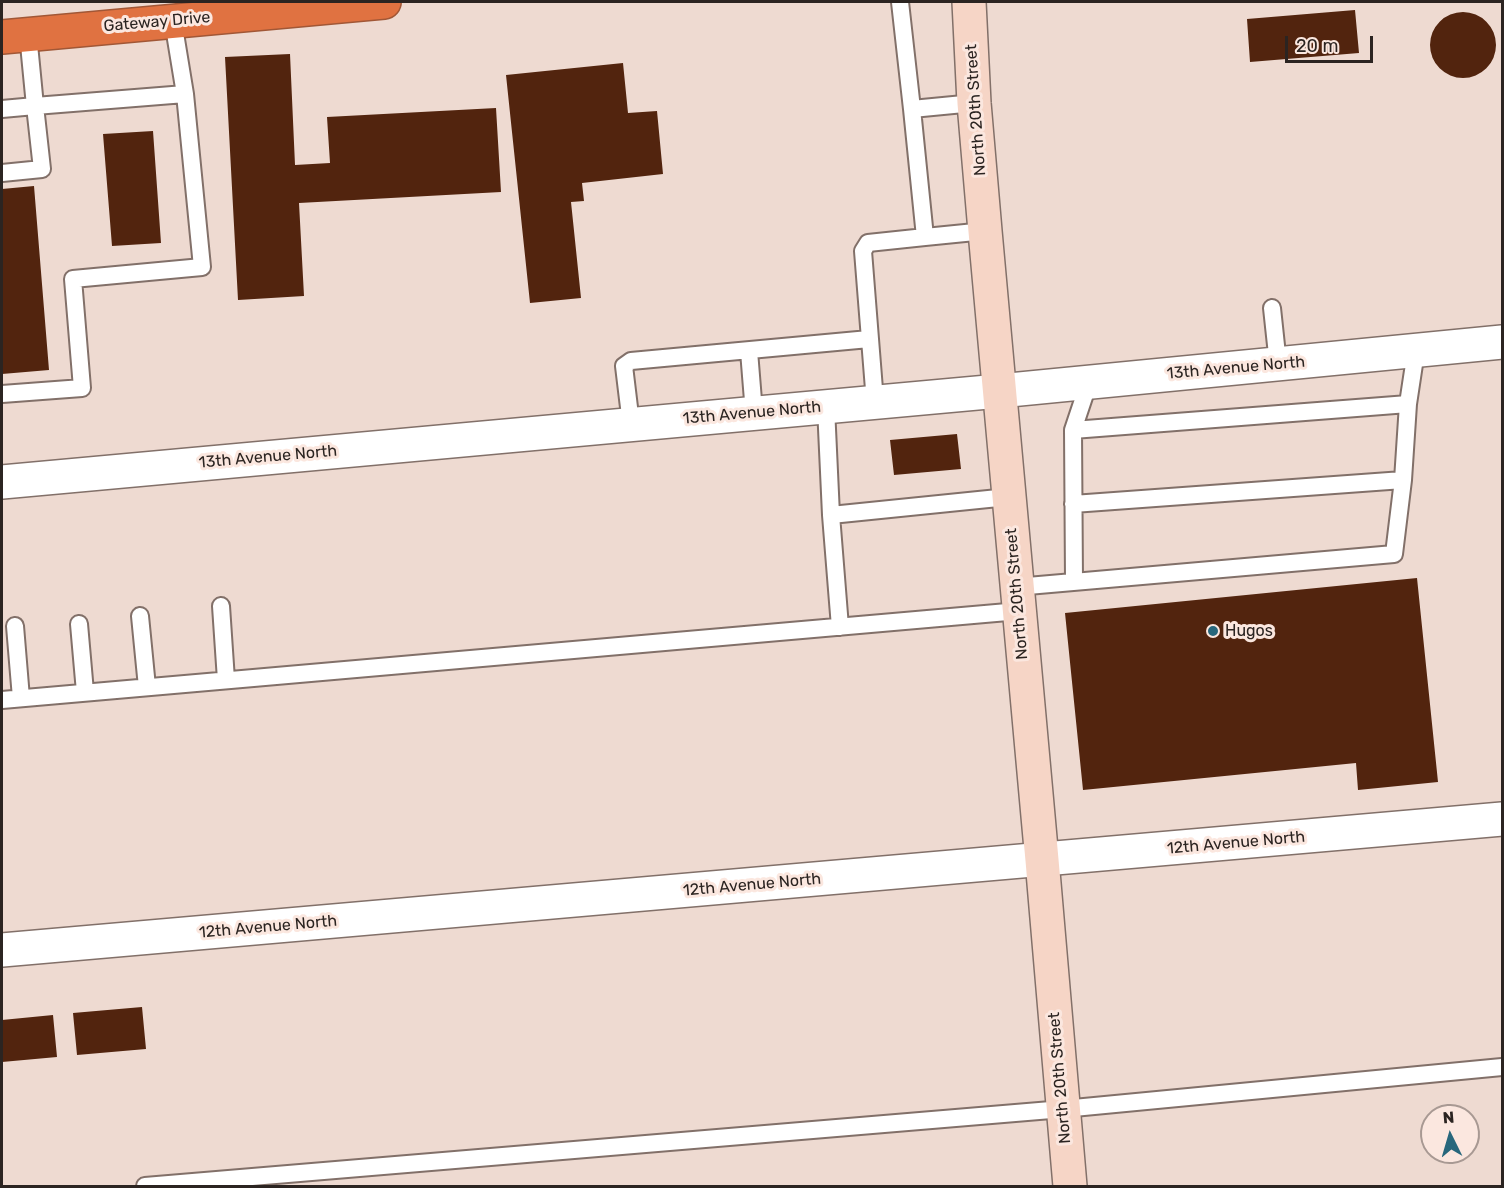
<!DOCTYPE html>
<style>
body{margin:0}
#map{position:relative;width:1504px;height:1188px;overflow:hidden;background:#eedad1;font-family:Rubik,sans-serif}
canvas{display:block}
.frame{position:absolute;inset:0;border:3px solid #2b2421;pointer-events:none}
.north{position:absolute;left:1420px;top:1104px;width:60px;height:60px;box-sizing:border-box;background:#fbe7df;border:2px solid #a89993;border-radius:50%;rotate:355deg;font-size:16px;font-weight:700;line-height:24px;text-align:center;color:#2b2421}
.north::after{content:'';display:block;margin:auto;width:21px;height:27px;background:#28677c;clip-path:polygon(50% 0,100% 100%,50% 72%,0 100%)}
.scale{position:absolute;left:1285px;top:36px;width:88px;height:27px;box-sizing:border-box;border:3px solid #2b2421;border-top:0;padding-left:8px;font-size:18px;line-height:21px;white-space:nowrap;color:#2b2421;-webkit-text-stroke:4px #fbe7df;paint-order:stroke}
</style>
<div id="map">
<canvas width="1504" height="1188"></canvas>
<div class="frame"></div>
<div class="north">N</div>
<div class="scale">20 m</div>
</div>
<script>
const c = document.querySelector('canvas').getContext('2d');
c.lineJoin = 'round';
function fill(path, color) {
  c.fillStyle = color;
  c.fill(path, 'evenodd');
}
function shape(rows) {
  const path = new Path2D();
  for (const r of rows) {
    if (r.length === 3) {
      path.moveTo(r[0] + r[2], r[1]);
      path.arc(r[0], r[1], r[2], 0, 2 * Math.PI);
      continue;
    }
    path.moveTo(r[0], r[1]);
    for (let i = 2; i < r.length; i += 2) path.lineTo(r[i], r[i + 1]);
  }
  return path;
}
function stroke(path, color, width, dash) {
  c.strokeStyle = color;
  c.lineWidth = width;
  c.lineCap = dash ? 'butt' : 'round';
  c.setLineDash(dash || []);
  c.stroke(path);
}
function label(font, color, halo, rows, align = 'center') {
  c.font = font + ' Rubik,sans-serif';
  c.lineWidth = 6;
  c.setLineDash([]);
  c.textBaseline = 'middle';
  c.strokeStyle = halo;
  c.fillStyle = color;
  for (const [text, x, y, turn = 0] of rows) {
    c.save();
    c.translate(x, y);
    c.rotate((+turn || 0) * Math.PI / 180);
    c.textAlign = isNaN(turn) ? turn : align;
    if (halo) c.strokeText(text, 0, 0);
    c.fillText(text, 0, 0);
    c.restore();
  }
}
const building = shape([
 [1355,10,1359,53,1250,62,1247,19],
 [1463,45,33],
 [290,54,295,165,330,163,327,117,496,108,501,192,299,203,304,296,238,300,225,57],
 [623,63,628,113,657,111,663,174,582,183,584,201,571,202,581,298,530,303,506,75],
 [153,131,161,243,112,246,103,134],
 [34,186,49,370,2,374,2,189],
 [957,434,961,469,894,475,890,440],
 [1417,578,1438,782,1358,790,1356,763,1083,790,1065,613],
 [142,1007,146,1049,77,1055,73,1013],
 [53,1015,57,1057,2,1062,2,1020]
]);
const lane = shape([
 [900,2,912,109,974,103],
 [2,109,35,106,28,34],
 [912,109,925,237,985,231],
 [2,173,42,169,35,106,185,94,173,21],
 [1272,308,1278,364],
 [749,351,754,413],
 [2,394,82,388,73,279,202,267,185,94],
 [875,402,863,251,868,243,925,237],
 [826,407,831,515],
 [631,424,624,366,631,361,869,339],
 [1073,430,1408,404],
 [1073,504,1403,480],
 [1074,581,1073,430,1089,382],
 [1016,587,1394,554,1403,480,1408,404,1416,351],
 [221,606,226,680],
 [140,616,147,687],
 [79,624,85,692],
 [15,626,21,698],
 [840,627,831,515,1008,497],
 [2,700,1019,611],
 [145,1186,1063,1109,1502,1067]
]);
const street = shape([
 [2,482,999,391,1502,342],
 [2,950,1502,819]
]);
const secondary = shape([
 [969,2,974,103,985,231,1042,860,1070,1186]
]);
const highway = shape([
 [2,37,384,2]
]);
const markers = [
 [1213,631,6,"#28677c"]
];
const streetNames = [
 ["Gateway Drive",157,22,-5],
 ["North 20th Street",976,110,-94],
 ["13th Avenue North",1236,368,-5],
 ["13th Avenue North",752,413,-5],
 ["13th Avenue North",268,457,-5],
 ["North 20th Street",1017,594,-95],
 ["12th Avenue North",1236,843,-5],
 ["12th Avenue North",752,885,-5],
 ["12th Avenue North",268,927,-5],
 ["North 20th Street",1060,1078,-95]
];
const poiNames = [
 ["Hugos",1225,631]
];
fill(building, '#52240e');
stroke(lane, '#827069', 20);
stroke(street, '#827069', 36);
stroke(secondary, '#827069', 36);
stroke(highway, '#a15736', 36);
stroke(lane, '#fff', 16);
stroke(street, '#fff', 33);
stroke(secondary, '#f6d5c6', 33);
stroke(highway, '#e07241', 33);
for (const [x, y, r, color] of markers) {
  const dot = new Path2D();
  dot.arc(x, y, r, 0, 2 * Math.PI);
  c.fillStyle = color;
  c.fill(dot);
  stroke(dot, '#fbe7df', 2);
}
label('16px', '#2b2421', '#fbe7df', streetNames);
label('16px', '#2b2421', '#fbe7df', poiNames, 'left');
</script>
